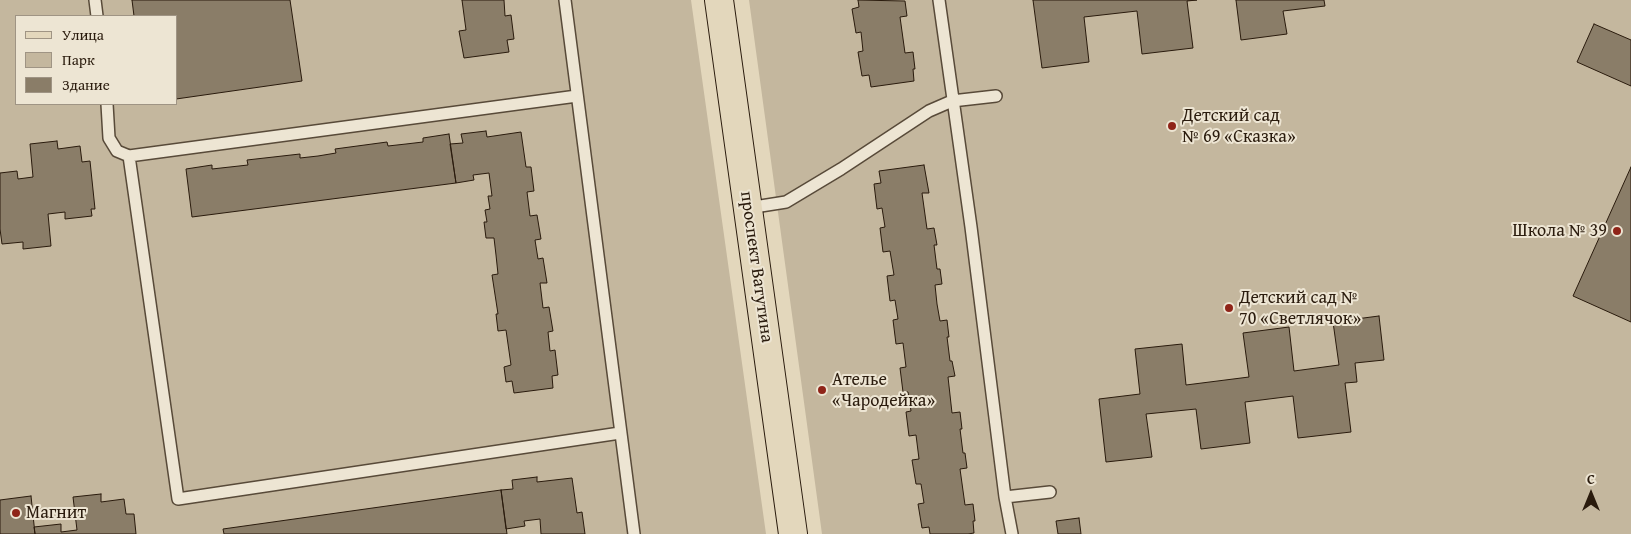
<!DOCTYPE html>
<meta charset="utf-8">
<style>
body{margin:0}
#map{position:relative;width:1631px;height:534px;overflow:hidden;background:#e3d7bc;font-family:"Gentium Book Plus",serif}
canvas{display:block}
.legend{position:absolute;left:15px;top:15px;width:162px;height:90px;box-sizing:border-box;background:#ede5d3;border:1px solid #9f9484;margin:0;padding:6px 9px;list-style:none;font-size:15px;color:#2a1b0d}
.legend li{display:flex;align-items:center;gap:10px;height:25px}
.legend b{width:25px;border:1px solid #9f9484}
.north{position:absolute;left:1566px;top:469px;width:50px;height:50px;-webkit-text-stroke:4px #ede5d3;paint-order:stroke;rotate:0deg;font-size:14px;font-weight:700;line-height:20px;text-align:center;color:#2a1b0d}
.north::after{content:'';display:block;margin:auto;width:18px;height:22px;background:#2a1b0d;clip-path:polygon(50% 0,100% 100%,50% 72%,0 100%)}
</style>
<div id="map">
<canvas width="1631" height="534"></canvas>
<ul class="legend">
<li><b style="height:6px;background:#e3d7bc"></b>Улица</li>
<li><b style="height:14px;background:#c4b79e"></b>Парк</li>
<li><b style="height:14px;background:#8a7d68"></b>Здание</li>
</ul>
<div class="north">С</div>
</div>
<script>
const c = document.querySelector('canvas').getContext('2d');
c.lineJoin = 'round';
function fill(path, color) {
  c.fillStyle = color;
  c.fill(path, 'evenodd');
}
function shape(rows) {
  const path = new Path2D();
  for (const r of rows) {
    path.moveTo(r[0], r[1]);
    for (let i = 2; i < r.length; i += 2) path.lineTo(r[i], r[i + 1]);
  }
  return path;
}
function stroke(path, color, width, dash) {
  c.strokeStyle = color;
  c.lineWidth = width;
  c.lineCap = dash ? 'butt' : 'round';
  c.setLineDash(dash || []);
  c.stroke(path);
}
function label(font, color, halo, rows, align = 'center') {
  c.font = font + ' "Gentium Book Plus",serif';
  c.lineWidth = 4;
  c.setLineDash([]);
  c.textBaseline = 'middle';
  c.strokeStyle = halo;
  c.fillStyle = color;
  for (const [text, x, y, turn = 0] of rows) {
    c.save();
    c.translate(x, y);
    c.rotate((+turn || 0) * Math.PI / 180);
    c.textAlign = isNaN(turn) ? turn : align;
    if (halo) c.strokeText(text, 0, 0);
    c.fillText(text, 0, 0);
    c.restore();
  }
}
const green = shape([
 [0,0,691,0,766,534,0,534],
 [16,16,176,16,176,104,16,104],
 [749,0,1631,0,1631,534,822,534]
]);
const building = shape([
 [132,0,290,0,302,81,176,99,176,16,134,16,132,0],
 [462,0,504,0,505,16,511,15,514,39,507,40,509,52,464,58,459,31,466,30,462,0],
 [858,0,905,1,907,16,900,17,905,53,913,52,915,69,913,69,914,81,871,87,869,75,862,76,858,52,863,51,861,32,856,33,852,9,859,7,858,0],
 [1033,0,1197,0,1187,1,1193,48,1142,54,1137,11,1084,17,1089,62,1042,68,1033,0],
 [1236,0,1324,0,1325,6,1283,11,1287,34,1241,40,1236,0],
 [1594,24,1631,40,1631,86,1577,62,1594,24],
 [486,131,487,137,521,132,526,167,531,167,534,191,527,192,530,216,537,215,541,239,535,240,538,259,543,258,547,283,540,283,543,308,549,307,553,331,548,332,550,351,555,350,558,375,552,376,553,388,514,393,512,381,506,382,504,367,511,365,506,330,498,331,496,314,498,314,492,275,498,274,496,255,494,238,486,238,484,222,487,222,485,210,490,209,488,196,492,196,489,173,473,175,474,180,456,183,450,144,463,143,461,134,486,131],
 [449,134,456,183,192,217,186,169,212,165,212,169,248,165,247,160,300,154,300,158,318,156,336,153,335,149,387,142,388,146,406,144,423,142,423,138,449,134],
 [57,141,58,149,80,146,82,162,90,161,95,209,91,209,92,216,65,219,65,212,48,214,51,246,23,249,23,242,2,244,0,229,0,173,17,171,18,179,33,177,30,144,57,141],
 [924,165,929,193,922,193,927,229,934,228,937,245,934,245,937,269,940,269,942,284,935,285,937,304,940,321,947,320,949,337,947,337,950,361,952,361,955,376,948,377,952,413,960,412,962,429,960,429,963,453,965,453,967,468,960,469,965,505,973,504,975,521,973,521,974,533,968,534,930,534,929,527,922,528,918,504,924,503,921,484,916,484,912,460,919,459,916,435,909,436,906,412,911,411,908,392,903,392,900,368,906,367,903,343,896,344,893,320,898,319,895,300,890,301,887,276,894,275,890,251,883,252,880,228,885,227,882,208,877,209,874,184,881,183,879,171,924,165],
 [1631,167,1631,322,1573,296,1631,167],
 [1379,316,1384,360,1355,363,1357,382,1345,383,1351,432,1298,438,1293,396,1245,402,1250,443,1201,449,1196,409,1146,414,1152,457,1106,462,1099,399,1140,394,1135,349,1182,344,1186,385,1249,377,1243,333,1289,327,1294,371,1339,365,1333,322,1379,316],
 [537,477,537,482,572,478,577,513,582,512,585,534,541,534,540,519,524,521,525,526,506,529,501,490,513,489,512,480,537,477],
 [501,490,507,534,224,534,223,529,501,490],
 [101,494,101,502,124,499,126,514,134,514,136,534,35,534,34,527,61,524,61,532,77,530,73,497,101,494],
 [31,496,35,534,0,534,0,500,31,496],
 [1079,518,1081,534,1058,534,1056,521,1079,518]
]);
const service = shape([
 [95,0,97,16],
 [565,0,634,534],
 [939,0,971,227,1005,497,1012,534],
 [107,104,109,138,117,151,129,156,178,499,620,433],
 [129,156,577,96],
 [748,208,786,202,841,169,929,111,952,101,996,96],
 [1005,497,1050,492]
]);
const primary = shape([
 [719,0,793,534]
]);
const markers = [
 [1172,126,5,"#8f2418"],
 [1617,231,5,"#8f2418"],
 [1229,308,5,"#8f2418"],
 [822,390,5,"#8f2418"],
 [16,513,5,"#8f2418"]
];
const poiNames = [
 ["Детский сад",1182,116],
 ["№ 69 «Сказка»",1182,137],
 ["Школа № 39",1607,231,"right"],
 ["Детский сад №",1239,298],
 ["70 «Светлячок»",1239,319],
 ["Ателье",832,380],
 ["«Чародейка»",832,401],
 ["Магнит",26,513]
];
const streetNames = [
 ["проспект Ватутина",756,267,82]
];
fill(green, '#c4b79e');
fill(building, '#8a7d68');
stroke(building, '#2a1b0d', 1);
stroke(service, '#584a39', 14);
stroke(primary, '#2a1b0d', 30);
stroke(service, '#ede5d3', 11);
stroke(primary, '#e3d7bc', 28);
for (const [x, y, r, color] of markers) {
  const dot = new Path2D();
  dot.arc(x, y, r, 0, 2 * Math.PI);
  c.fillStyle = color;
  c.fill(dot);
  stroke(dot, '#ede5d3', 2);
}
label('18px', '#2a1b0d', '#ede5d3', poiNames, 'left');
label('18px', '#2a1b0d', '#ede5d3', streetNames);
</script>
